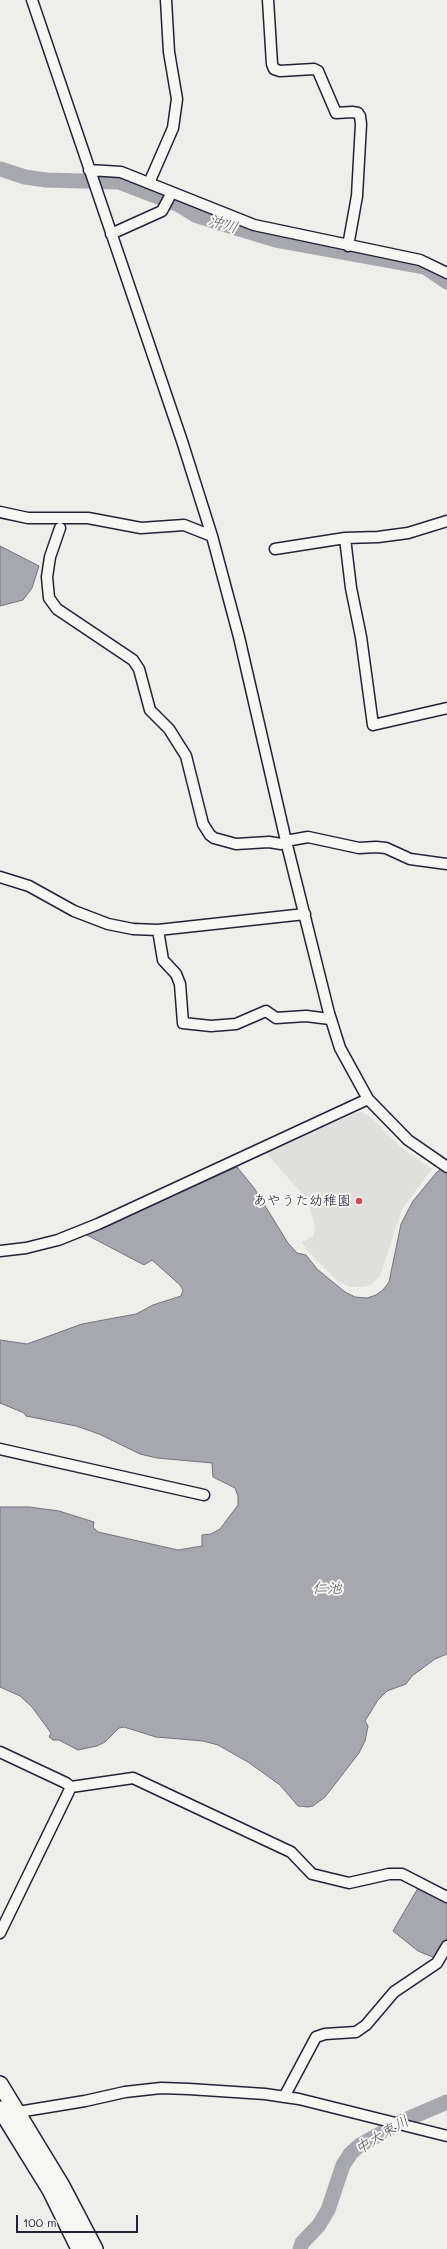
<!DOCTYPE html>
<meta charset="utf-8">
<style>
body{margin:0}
#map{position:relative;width:447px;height:2249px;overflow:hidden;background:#eeeeeb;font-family:Mali,sans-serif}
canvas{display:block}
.scale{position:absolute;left:16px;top:2215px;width:122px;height:18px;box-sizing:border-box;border:2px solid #22223b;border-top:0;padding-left:5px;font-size:12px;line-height:14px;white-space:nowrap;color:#22223b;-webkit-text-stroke:3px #f6f6f2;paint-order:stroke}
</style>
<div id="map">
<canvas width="447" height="2249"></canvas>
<div class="scale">100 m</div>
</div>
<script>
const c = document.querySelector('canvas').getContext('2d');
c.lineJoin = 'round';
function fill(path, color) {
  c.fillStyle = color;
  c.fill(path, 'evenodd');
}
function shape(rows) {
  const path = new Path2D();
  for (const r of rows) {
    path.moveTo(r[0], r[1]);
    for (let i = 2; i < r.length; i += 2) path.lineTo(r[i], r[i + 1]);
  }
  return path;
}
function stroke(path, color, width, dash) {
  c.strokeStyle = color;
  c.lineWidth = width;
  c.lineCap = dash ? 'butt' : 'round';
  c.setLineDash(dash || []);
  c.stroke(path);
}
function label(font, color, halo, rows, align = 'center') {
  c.font = font + ' Mali,"Klee One",sans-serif';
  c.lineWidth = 4;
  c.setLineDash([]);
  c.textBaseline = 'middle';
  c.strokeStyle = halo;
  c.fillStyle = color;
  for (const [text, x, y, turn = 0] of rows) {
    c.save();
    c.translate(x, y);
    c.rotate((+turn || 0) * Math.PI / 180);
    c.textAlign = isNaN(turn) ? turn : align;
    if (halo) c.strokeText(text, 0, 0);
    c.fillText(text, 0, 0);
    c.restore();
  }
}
const built = shape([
 [361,1112,371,1117,404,1150,432,1169,402,1209,380,1276,372,1284,363,1287,350,1287,336,1280,307,1250,302,1242,313,1236,315,1229,308,1197,305,1197,266,1153,356,1113]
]);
const water = shape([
 [0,546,39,566,32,588,23,600,0,606,0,546],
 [237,1167,254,1188,288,1243,297,1253,306,1255,317,1269,345,1292,355,1297,367,1298,376,1295,383,1290,389,1282,401,1224,413,1201,437,1172,442,1169,447,1172,447,1654,435,1659,412,1676,406,1684,387,1691,378,1700,365,1721,368,1726,365,1741,359,1753,325,1797,313,1806,308,1807,298,1806,280,1785,248,1762,218,1745,203,1741,156,1737,124,1727,119,1728,105,1742,97,1746,78,1750,59,1740,53,1740,49,1737,51,1733,32,1707,20,1696,0,1687,0,1507,29,1507,59,1511,94,1522,93,1527,98,1532,178,1550,202,1546,202,1535,211,1534,220,1529,238,1505,238,1496,235,1488,213,1477,212,1463,157,1458,140,1454,99,1434,76,1426,26,1416,24,1413,0,1403,0,1340,27,1344,82,1324,136,1314,153,1305,181,1296,183,1290,180,1285,152,1260,144,1265,85,1234,237,1167],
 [418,1888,447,1901,447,1938,435,1958,418,1951,393,1931,418,1888]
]);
const river = shape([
 [0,169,25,177,46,180,119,182,179,205,195,215,220,223,276,240,425,267,447,282],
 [300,2249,302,2243,319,2225,328,2210,343,2165,351,2153,360,2145,405,2120,447,2102]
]);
const minor = shape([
 [32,0,182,441,212,536,239,637,286,841,329,1013,340,1048,368,1099,408,1140,447,1167],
 [268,0,272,64,274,69,280,71,314,69,318,71,336,113,352,112,358,113,360,116,361,124,357,196,348,246],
 [89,170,121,172,254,225,420,260,447,273],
 [149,183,173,128,177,99,169,52,166,0],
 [111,234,162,211,171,194],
 [0,512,28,518,88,518,141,528,184,525,212,536],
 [60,528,50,557,47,577,49,598,57,609,133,660,139,669,150,710,169,729,186,756,203,824,210,835,214,838,236,844,269,842,281,844,286,841,308,837,359,848,376,847,386,848,410,859,447,864],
 [345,538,351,588,361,637,373,725,447,708],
 [275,549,345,538,378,537,408,533,447,521],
 [0,877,29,886,74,911,108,924,133,929,158,930,305,914],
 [158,930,163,960,176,974,180,984,183,1023,211,1026,236,1024,266,1011,276,1018,306,1016,330,1019],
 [0,1251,26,1248,58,1240,98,1224,368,1099],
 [0,1449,204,1495],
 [0,1752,66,1783,71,1787],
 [71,1787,133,1778,291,1852,312,1874,349,1883,389,1874,402,1874,447,1897],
 [0,1933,71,1787],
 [284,2097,316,2037,325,2034,356,2032,366,2025,394,1992,437,1963,447,1946],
 [12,2113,85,2101,125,2092,161,2088,189,2089,265,2094,299,2099,447,2136]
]);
const highway = shape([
 [0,2084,62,2186,95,2249],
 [0,2109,50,2190,79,2249]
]);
const markers = [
 [359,1201,4,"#d1495b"]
];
const poiNames = [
 ["あやうた幼稚園",351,1201]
];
const waterNames = [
 ["沖川",223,224,17],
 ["仁池",327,1588],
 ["中大束川",382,2135,-31]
];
fill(built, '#dfdfde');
fill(water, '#a7a7af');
stroke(water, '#727281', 1);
stroke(river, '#a7a7af', 15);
stroke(minor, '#22223b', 13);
stroke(highway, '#22223b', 18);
stroke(minor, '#f6f6f2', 10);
stroke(highway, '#f6f6f2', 15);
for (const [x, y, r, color] of markers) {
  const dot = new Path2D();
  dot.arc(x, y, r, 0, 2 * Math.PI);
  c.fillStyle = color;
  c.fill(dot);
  stroke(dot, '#f6f6f2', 1.5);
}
label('14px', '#22223b', '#f6f6f2', poiNames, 'right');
label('italic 15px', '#575769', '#f6f6f2', waterNames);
</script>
